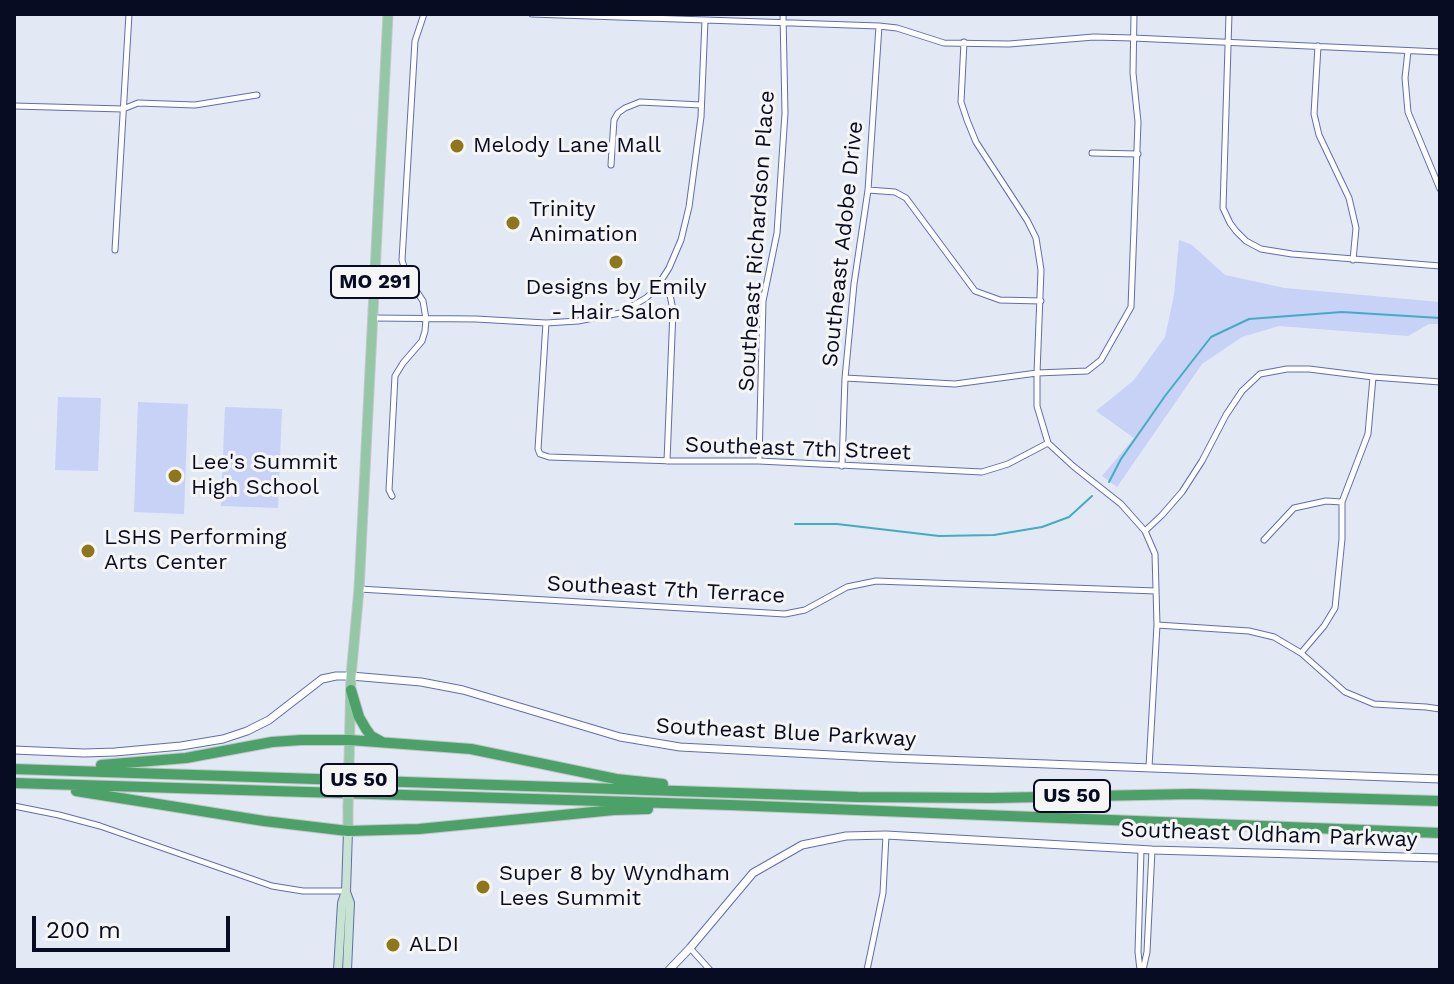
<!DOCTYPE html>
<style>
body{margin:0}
#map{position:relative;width:1454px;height:984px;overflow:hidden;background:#e3e8f5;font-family:"Work Sans",sans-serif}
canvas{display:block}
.frame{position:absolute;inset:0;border:16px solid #080c23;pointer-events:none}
.scale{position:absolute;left:32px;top:916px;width:198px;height:36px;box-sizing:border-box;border:4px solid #080c23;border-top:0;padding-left:10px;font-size:24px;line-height:28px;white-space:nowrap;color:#080c23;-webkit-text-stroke:6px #f5f5f5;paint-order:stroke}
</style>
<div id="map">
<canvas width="1454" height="984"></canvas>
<div class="frame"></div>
<div class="scale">200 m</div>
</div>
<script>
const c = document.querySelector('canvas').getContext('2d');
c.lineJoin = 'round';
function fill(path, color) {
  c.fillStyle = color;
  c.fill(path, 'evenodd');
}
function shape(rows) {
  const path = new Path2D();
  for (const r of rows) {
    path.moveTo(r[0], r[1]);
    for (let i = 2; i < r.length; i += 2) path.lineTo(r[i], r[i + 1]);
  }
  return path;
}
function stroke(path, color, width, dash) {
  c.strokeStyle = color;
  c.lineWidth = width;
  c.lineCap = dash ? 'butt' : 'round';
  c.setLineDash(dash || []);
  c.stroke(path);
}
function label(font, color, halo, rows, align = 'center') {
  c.font = font + ' "Work Sans",sans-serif';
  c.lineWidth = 6;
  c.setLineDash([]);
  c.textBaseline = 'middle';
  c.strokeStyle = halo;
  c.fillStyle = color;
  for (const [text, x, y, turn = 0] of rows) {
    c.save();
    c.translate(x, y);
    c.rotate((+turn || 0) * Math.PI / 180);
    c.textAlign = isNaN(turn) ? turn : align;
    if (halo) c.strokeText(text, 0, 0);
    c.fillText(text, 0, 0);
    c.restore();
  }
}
const green = shape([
 [1179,240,1192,245,1225,275,1285,288,1440,302,1440,324,1429,324,1408,336,1279,326,1242,337,1202,364,1117,487,1102,476,1134,438,1096,411,1134,380,1165,337,1174,295],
 [58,397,101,398,98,471,55,470],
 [138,402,188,404,184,514,134,512],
 [225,407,282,409,278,508,221,506]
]);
const stream = shape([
 [1109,482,1121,459,1165,396,1211,337,1249,319,1342,312,1440,318],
 [795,524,837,524,939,536,994,535,1042,527,1069,517,1092,496]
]);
const minor = shape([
 [532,14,879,26,897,28,944,43,1009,44,1094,37,1133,38,1440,52],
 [1229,14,1223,208,1230,223,1236,231,1246,241,1261,249,1292,254,1440,266],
 [964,42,961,102,967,120,976,142,1027,220,1036,238,1041,270,1037,373,1037,406,1048,443,1073,466,1121,504,1145,531,1155,554,1157,625,1149,767],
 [1318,46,1314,114,1319,135,1349,198,1356,228,1353,260],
 [1408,51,1405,78,1408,112,1440,189],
 [14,106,123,109,138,103,195,105,257,95],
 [1092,153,1138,154],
 [611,165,614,120,618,113,625,108,640,102,701,105],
 [868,190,895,192,906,198,975,291,1000,300,1041,301],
 [115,250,129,14],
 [661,281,670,295,673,310,667,461],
 [373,318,476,319,546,323,578,321,620,313,646,298,655,290,669,268,681,240,689,207,701,117,705,20],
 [546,323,538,449,540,454,549,457,675,461,759,461,982,472,1008,464,1048,443],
 [845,378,955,384,1037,373,1087,371,1101,360,1131,307,1138,122,1133,73,1134,14],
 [759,461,763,301,777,233,785,113,783,14],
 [842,466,845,378,854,284,868,190,879,26],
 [392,496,389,490,395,376,403,363,422,341,425,331,426,319,423,301,407,277,402,260,415,41,424,14],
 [1145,531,1162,515,1182,492,1202,461,1226,415,1242,391,1260,374,1287,369,1309,369,1373,377,1440,382],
 [1264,540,1294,508,1326,501,1342,502],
 [359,589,785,614,805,610,847,587,876,581,1156,591],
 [1157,625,1249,631,1274,637,1301,653,1345,692,1374,704,1426,707,1440,709],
 [1301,653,1324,626,1335,608,1342,539,1342,502,1368,434,1373,377],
 [14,806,59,815,100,826,272,886,303,891,346,891],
 [690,948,710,970],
 [867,970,883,893,886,835],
 [1140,970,1138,952,1141,850],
 [1143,970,1147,952,1152,850]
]);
const tertiary = shape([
 [14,750,84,753,115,752,181,746,223,739,247,731,269,720,322,679,336,676,351,676,421,682,463,690,620,737,680,747,890,758,1440,779],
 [669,970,690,948,753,873,802,845,846,836,886,835,1152,850,1440,858]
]);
const secondary = shape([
 [346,892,350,903,347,970],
 [338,970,342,903,346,891,348,831]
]);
const primary = shape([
 [349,762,351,676,359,589,388,14],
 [348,831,348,808]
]);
const motorway = shape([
 [351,690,359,717,366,729,371,736,382,742],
 [101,765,186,758,272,742,301,740,350,740,471,749,616,779,663,784],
 [14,769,857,797,991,798,1192,794,1440,801],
 [14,783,730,805,1440,833],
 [76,791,264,821,348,831,419,829,614,810,648,809]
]);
const primaryBridge = shape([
 [348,808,349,762]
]);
const markers = [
 [457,146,8,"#8f761b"],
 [513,223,8,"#8f761b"],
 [616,262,8,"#8f761b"],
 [175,476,8,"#8f761b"],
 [88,551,8,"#8f761b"],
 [483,887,8,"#8f761b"],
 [393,945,8,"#8f761b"]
];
const shields = [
 [375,282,88],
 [359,780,76],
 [1072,796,76]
];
const shieldNames = [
 ["MO 291",375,282],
 ["US 50",359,780],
 ["US 50",1072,796]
];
const poiNames = [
 ["Melody Lane Mall",473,146],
 ["Trinity",529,210],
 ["Animation",529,235],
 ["Designs by Emily",616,288,"center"],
 ["- Hair Salon",616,313,"center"],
 ["Lee's Summit",191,463],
 ["High School",191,488],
 ["LSHS Performing",104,538],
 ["Arts Center",104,563],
 ["Super 8 by Wyndham",499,874],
 ["Lees Summit",499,899],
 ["ALDI",409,945]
];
const streetNames = [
 ["Southeast Richardson Place",757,241,-86],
 ["Southeast Adobe Drive",843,244,-84],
 ["Southeast 7th Street",798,449,2],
 ["Southeast 7th Terrace",666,590,3],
 ["Southeast Blue Parkway",786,733,3],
 ["Southeast Oldham Parkway",1269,835,2]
];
fill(green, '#c7d2f6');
stroke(stream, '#41adc1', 2);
stroke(minor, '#606ea9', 7);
stroke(tertiary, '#606ea9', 9);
stroke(secondary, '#606ea9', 10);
stroke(primary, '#c4c5ca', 11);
stroke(motorway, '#c4c5ca', 12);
stroke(minor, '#fff', 5);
stroke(tertiary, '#fff', 7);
stroke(secondary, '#c9e3d2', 8);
stroke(primary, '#94c7a5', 9);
stroke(motorway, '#4ca169', 10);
stroke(primaryBridge, '#c4c5ca', 11, []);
stroke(primaryBridge, '#94c7a5', 9);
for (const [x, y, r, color] of markers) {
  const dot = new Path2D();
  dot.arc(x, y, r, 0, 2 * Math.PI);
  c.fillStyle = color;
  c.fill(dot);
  stroke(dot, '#f5f5f5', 3);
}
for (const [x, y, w] of shields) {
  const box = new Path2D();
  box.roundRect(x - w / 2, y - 16, w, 32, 6);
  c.fillStyle = '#f5f5f5';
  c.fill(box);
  stroke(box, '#080c23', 2);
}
label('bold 20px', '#080c23', null, shieldNames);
label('22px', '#080c23', '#f5f5f5', poiNames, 'left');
label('22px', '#080c23', '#f5f5f5', streetNames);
</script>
